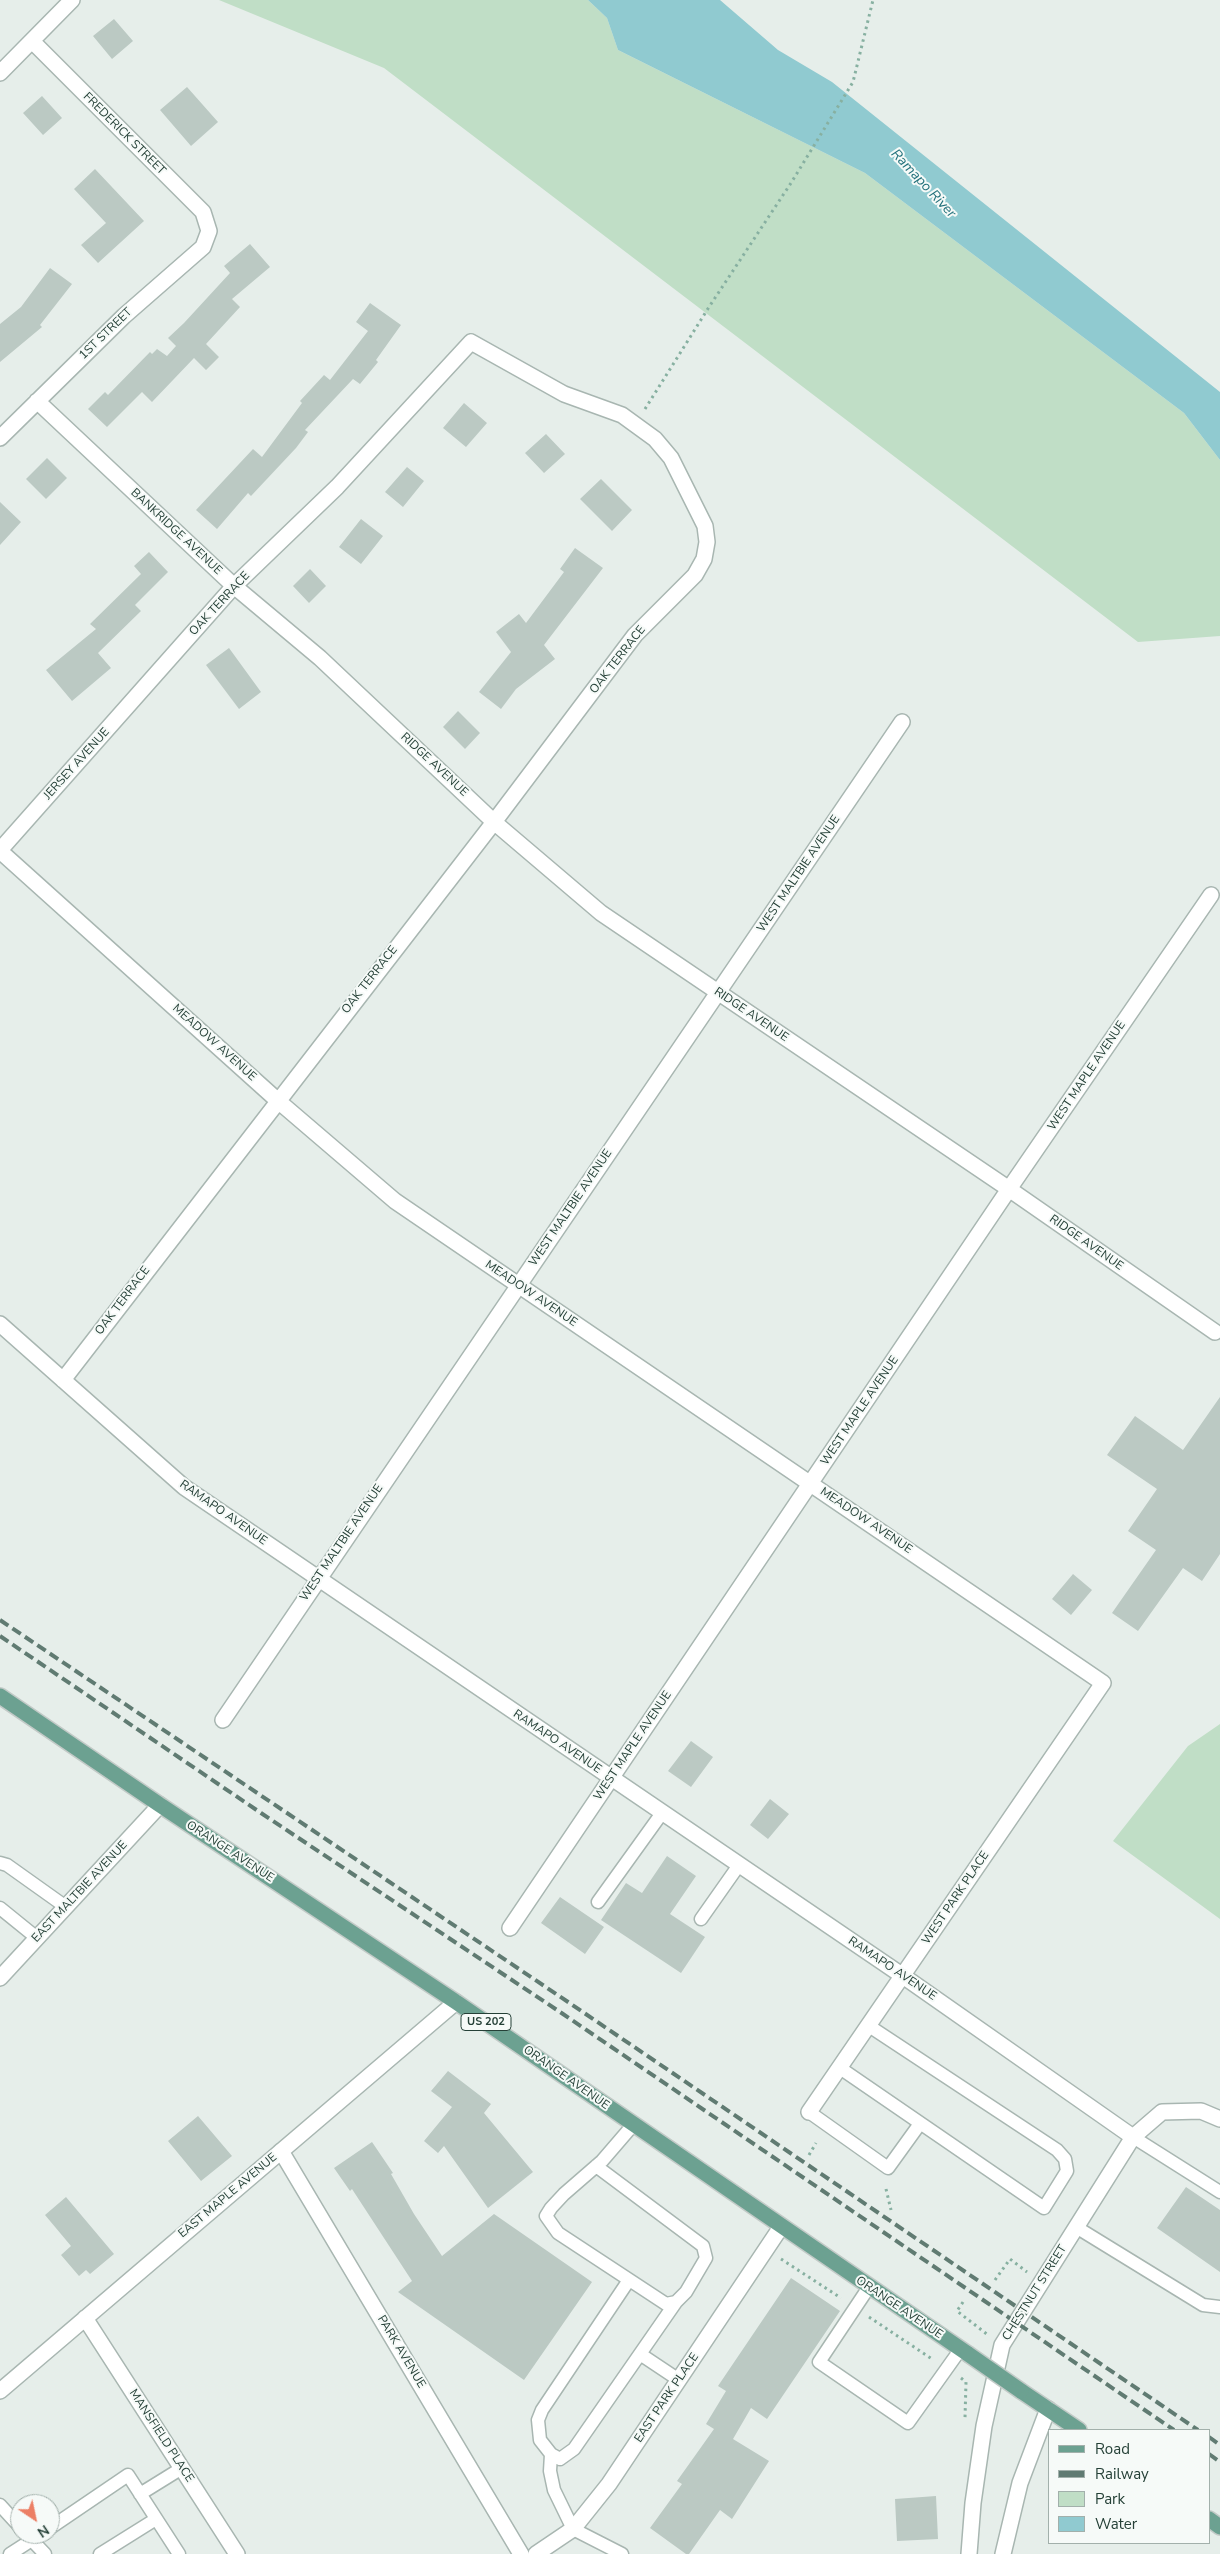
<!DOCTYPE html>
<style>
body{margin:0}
#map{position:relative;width:1220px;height:2554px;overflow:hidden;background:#e6eeea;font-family:"Nunito Sans",sans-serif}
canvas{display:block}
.legend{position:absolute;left:1048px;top:2429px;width:162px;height:115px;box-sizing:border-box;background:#f6faf8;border:1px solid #a2b0ab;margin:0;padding:6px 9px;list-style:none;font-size:15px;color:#254037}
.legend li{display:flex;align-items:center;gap:10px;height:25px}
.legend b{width:25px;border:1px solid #a2b0ab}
.north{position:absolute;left:10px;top:2494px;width:50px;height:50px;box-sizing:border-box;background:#f6faf8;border:1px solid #a2b0ab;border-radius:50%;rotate:146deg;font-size:14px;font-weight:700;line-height:20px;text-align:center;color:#254037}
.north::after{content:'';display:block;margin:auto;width:18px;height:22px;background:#ec7f65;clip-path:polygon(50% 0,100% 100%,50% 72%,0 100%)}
</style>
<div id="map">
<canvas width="1220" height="2554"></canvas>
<ul class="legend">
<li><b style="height:6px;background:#6ca191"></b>Road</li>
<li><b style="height:6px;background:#607b72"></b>Railway</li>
<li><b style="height:14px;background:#c0dec6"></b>Park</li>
<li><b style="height:14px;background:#90cad0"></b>Water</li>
</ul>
<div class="north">N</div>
</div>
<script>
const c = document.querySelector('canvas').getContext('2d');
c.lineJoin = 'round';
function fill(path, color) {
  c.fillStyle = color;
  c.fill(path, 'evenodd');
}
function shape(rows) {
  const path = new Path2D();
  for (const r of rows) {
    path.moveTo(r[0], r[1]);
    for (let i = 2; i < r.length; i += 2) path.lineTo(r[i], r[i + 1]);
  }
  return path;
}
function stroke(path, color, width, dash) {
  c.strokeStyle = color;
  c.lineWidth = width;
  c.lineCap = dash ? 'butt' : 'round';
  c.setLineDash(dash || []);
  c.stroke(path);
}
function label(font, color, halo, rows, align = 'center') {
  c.font = font + ' "Nunito Sans",sans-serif';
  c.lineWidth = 4;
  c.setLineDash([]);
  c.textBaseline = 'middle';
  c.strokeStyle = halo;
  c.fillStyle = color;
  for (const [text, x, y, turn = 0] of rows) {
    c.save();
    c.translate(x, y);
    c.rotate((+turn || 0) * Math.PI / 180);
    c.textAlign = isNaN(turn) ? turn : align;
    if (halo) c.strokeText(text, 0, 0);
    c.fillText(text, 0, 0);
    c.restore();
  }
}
const green = shape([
 [219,0,588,0,607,18,618,50,865,173,1184,413,1220,460,1220,636,1138,642,384,68],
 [1220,1724,1220,1919,1113,1841,1188,1746]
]);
const water = shape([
 [588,0,720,0,778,50,832,82,1220,392,1220,460,1184,413,865,173,618,50,607,18]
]);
const building = shape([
 [114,19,133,41,112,59,93,36],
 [187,87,218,122,191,146,160,110],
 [42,96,62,118,43,135,23,113],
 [95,169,144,221,98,263,81,245,106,223,74,189],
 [250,244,270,267,232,299,240,307,206,344,219,357,206,370,194,358,152,402,142,392,107,427,88,409,105,392,108,395,150,352,152,354,157,349,167,356,176,346,168,338,184,323,230,273,224,266],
 [50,268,72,284,40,325,42,327,0,362,0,324,21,307],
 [370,303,401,325,376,360,378,362,360,384,353,379,305,430,308,432,296,448,251,496,248,493,217,529,196,510,253,449,262,457,302,403,300,401,324,375,330,380,368,331,356,322],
 [464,403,487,423,466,447,443,428],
 [546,434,565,454,544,473,525,453],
 [47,458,67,478,46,499,26,479],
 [407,467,424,481,403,507,385,492],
 [601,479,632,510,612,531,580,499],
 [0,502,21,522,0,545],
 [361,519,383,536,361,564,339,547],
 [575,548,603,568,544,645,555,659,516,689,501,709,479,692,511,652,496,632,519,614,526,623,564,572,560,569],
 [149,552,168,572,135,605,141,611,98,653,111,668,72,701,46,670,96,629,90,624,141,574,134,566],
 [310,569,326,586,309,603,293,586],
 [229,648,261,692,239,709,206,665],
 [458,711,480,733,465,749,443,727],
 [1220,1397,1220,1554,1202,1581,1183,1568,1138,1631,1112,1613,1156,1550,1128,1531,1157,1489,1107,1455,1135,1416,1183,1450],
 [1073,1574,1092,1590,1071,1615,1052,1599],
 [691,1741,713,1757,691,1787,668,1771],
 [770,1799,789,1814,768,1839,750,1825],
 [667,1856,696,1876,670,1914,705,1937,681,1973,601,1920,626,1883,642,1893],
 [560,1897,604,1927,585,1954,541,1923],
 [448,2071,491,2104,484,2113,533,2172,488,2208,444,2146,438,2153,424,2141,452,2107,431,2091],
 [198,2116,232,2156,201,2181,168,2141],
 [372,2142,393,2173,391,2174,414,2214,442,2256,494,2214,592,2282,524,2380,398,2292,412,2281,352,2189,350,2191,334,2168],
 [1186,2187,1220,2210,1220,2272,1157,2228],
 [66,2197,114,2254,90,2274,86,2270,79,2276,61,2255,71,2246,45,2215],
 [791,2278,840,2311,767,2419,751,2408,733,2439,769,2461,732,2519,720,2510,689,2554,686,2554,650,2528,682,2484,677,2481,714,2429,706,2424,726,2391,718,2386],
 [936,2496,938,2539,897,2541,895,2499]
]);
const path = shape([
 [645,409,709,307,791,183,853,82,873,0],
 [809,2155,816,2143],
 [886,2189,891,2210],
 [781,2259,841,2298],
 [995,2280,1010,2259,1027,2272],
 [963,2302,957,2311,988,2335],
 [869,2317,932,2359],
 [961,2378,966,2382,965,2418]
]);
const lane = shape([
 [0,1863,7,1865,66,1907],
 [598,1902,662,1813],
 [0,1908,37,1938],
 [701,1919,739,1865],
 [840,2068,1044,2208,1067,2171,1065,2159,1057,2150,869,2026],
 [809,2112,888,2168,919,2125],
 [1133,2137,1220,2192],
 [596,2166,703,2246,706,2258,686,2292,676,2302,666,2304,558,2233,546,2216,551,2208,564,2194,602,2161,633,2125],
 [1076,2227,1203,2305,1220,2307],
 [629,2280,542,2410,538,2420,540,2440,551,2454,560,2459,574,2449,676,2302],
 [869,2287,819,2362,908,2423,960,2350],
 [640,2354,679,2380],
 [551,2454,550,2471,554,2490,573,2529,622,2554],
 [140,2494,182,2468],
 [0,2505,20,2527],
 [50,2528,128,2475,179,2554],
 [26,2534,45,2554],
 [10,2554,41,2534],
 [100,2554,156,2519]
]);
const street = shape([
 [0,73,72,0],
 [37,401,234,586,320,658,494,822,601,913,1009,1189,1215,1332],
 [0,438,124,316,203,247,209,231,203,212,32,41],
 [0,850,234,586,337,487,471,342,564,394,622,415,655,439,671,458,705,526,707,542,704,559,695,575,635,635,494,822,63,1380],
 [0,851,277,1100,395,1201,1103,1683,809,2112],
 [0,1324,184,1487,903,1976,1133,2137],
 [223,1720,902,722],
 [510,1928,1009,1189,1211,895],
 [0,1978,160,1805],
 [281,2151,521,2554],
 [85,2318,237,2554],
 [0,2391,456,2002],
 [536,2554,573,2529,609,2484,781,2227],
 [969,2554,973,2503,984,2426,1002,2345,1133,2137,1162,2112,1201,2111,1220,2119],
 [1003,2554,1020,2483,1048,2409]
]);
const primary = shape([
 [0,1696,160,1805,456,2002,968,2354],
 [1021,2391,1079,2430],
 [1209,2519,1220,2527]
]);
const rail = shape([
 [0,1620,571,2004,1198,2430],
 [0,1636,261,1813,563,2014,1174,2430],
 [1209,2437,1220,2445],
 [1209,2454,1220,2462]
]);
const primaryBridge = shape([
 [968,2354,1021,2391]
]);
const shields = [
 [486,2022,50]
];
const shieldNames = [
 ["US 202",486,2022]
];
const streetNames = [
 ["FREDERICK STREET",124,134,45],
 ["1ST STREET",106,334,-44],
 ["BANKRIDGE AVENUE",176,532,43],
 ["OAK TERRACE",220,604,-47],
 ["OAK TERRACE",618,660,-52],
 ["JERSEY AVENUE",77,764,-48],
 ["RIDGE AVENUE",434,765,43],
 ["WEST MALTBIE AVENUE",799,874,-56],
 ["OAK TERRACE",370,980,-52],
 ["RIDGE AVENUE",751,1015,34],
 ["MEADOW AVENUE",214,1043,42],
 ["WEST MAPLE AVENUE",1087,1076,-56],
 ["WEST MALTBIE AVENUE",571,1208,-56],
 ["RIDGE AVENUE",1086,1243,35],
 ["MEADOW AVENUE",531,1294,34],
 ["OAK TERRACE",123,1301,-53],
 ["WEST MAPLE AVENUE",860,1411,-56],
 ["RAMAPO AVENUE",223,1513,35],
 ["MEADOW AVENUE",866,1521,34],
 ["WEST MALTBIE AVENUE",342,1543,-56],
 ["RAMAPO AVENUE",557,1742,34],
 ["WEST MAPLE AVENUE",633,1746,-56],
 ["ORANGE AVENUE",230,1852,33],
 ["EAST MALTBIE AVENUE",80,1892,-47],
 ["WEST PARK PLACE",956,1898,-56],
 ["RAMAPO AVENUE",892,1969,34],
 ["ORANGE AVENUE",566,2078,35],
 ["EAST MAPLE AVENUE",228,2196,-40],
 ["CHESTNUT STREET",1035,2293,-58],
 ["ORANGE AVENUE",899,2308,34],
 ["PARK AVENUE",401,2352,59],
 ["EAST PARK PLACE",667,2398,-56],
 ["MANSFIELD PLACE",161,2436,57]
];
const waterNames = [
 ["Ramapo River",923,184,47]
];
fill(green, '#c0dec6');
fill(water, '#90cad0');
fill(building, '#bbc9c3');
stroke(lane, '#a8b6b1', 15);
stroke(street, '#a8b6b1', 18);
stroke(primary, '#c2cac7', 18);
stroke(path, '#87b0a1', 3, [2.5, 4]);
stroke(lane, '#fff', 12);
stroke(street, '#fff', 15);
stroke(primary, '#6ca191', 15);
stroke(rail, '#607b72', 4, [10, 5]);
stroke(primaryBridge, '#c2cac7', 18, []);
stroke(primaryBridge, '#6ca191', 15);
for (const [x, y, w] of shields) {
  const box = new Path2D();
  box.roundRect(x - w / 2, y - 8.5, w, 17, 4);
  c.fillStyle = '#f6faf8';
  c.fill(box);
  stroke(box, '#254037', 1);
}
label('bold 11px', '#254037', null, shieldNames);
label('12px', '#254037', '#f6faf8', streetNames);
label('italic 14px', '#21707a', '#f6faf8', waterNames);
</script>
